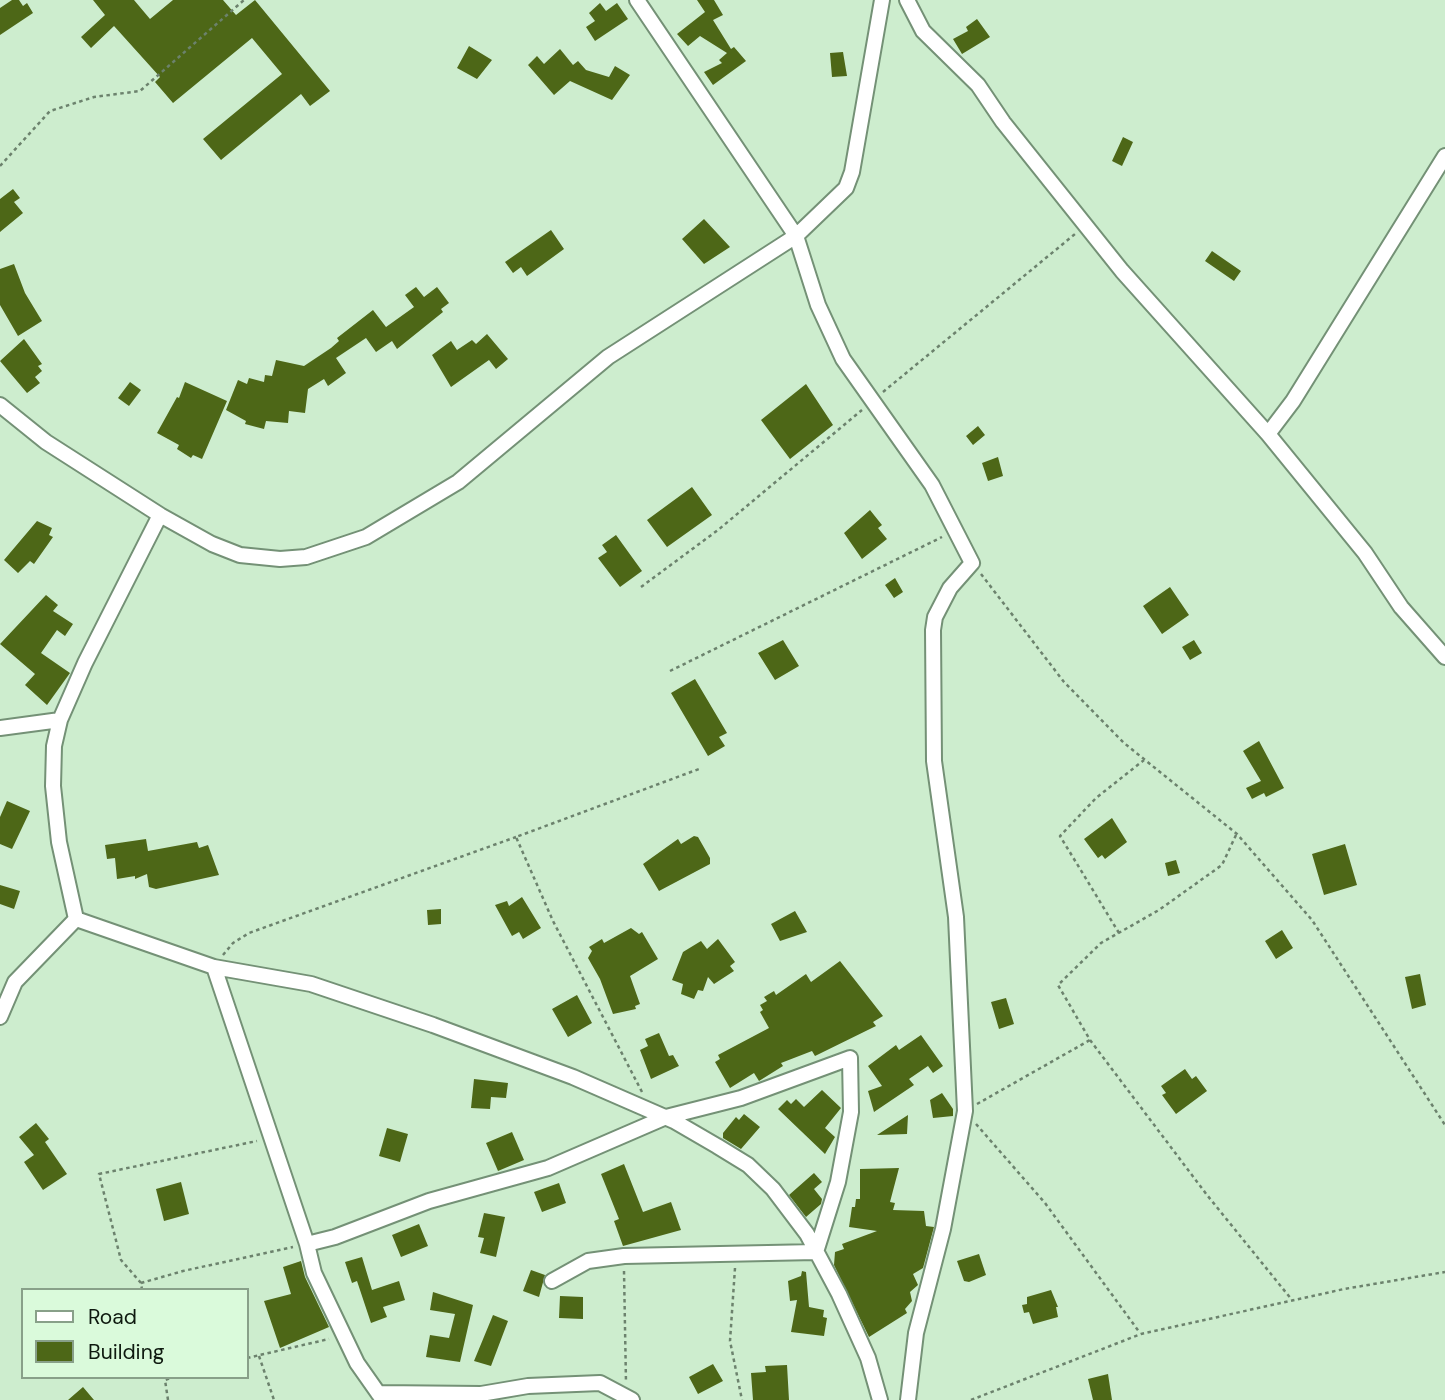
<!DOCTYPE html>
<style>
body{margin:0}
#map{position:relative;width:1445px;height:1400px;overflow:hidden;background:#cdedce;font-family:"DM Sans",sans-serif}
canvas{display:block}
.legend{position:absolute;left:21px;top:1288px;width:228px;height:91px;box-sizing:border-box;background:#dafadb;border:2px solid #88a089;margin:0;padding:9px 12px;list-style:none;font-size:21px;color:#0e190f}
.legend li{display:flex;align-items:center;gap:14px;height:35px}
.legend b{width:35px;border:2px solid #88a089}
</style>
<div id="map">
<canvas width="1445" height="1400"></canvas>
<ul class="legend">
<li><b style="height:9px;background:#fff"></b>Road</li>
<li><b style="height:19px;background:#4d6717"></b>Building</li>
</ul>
</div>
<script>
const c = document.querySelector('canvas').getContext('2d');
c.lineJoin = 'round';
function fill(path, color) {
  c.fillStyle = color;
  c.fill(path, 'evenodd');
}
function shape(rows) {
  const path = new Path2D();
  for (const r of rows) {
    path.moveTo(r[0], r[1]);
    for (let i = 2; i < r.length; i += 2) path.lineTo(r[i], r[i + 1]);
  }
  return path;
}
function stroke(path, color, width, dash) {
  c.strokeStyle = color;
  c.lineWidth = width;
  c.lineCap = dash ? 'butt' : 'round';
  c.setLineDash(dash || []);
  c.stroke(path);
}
const building = shape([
 [12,0,19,0,23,6,27,3,33,13,0,35,0,8],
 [93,0,134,0,150,19,173,0,223,0,236,15,255,0,330,91,310,106,301,94,221,160,203,139,282,74,252,38,173,103,155,82,160,77,114,26,91,48,81,37,105,15],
 [697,0,714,0,723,15,713,20,731,49,734,47,746,61,713,85,704,72,722,63,719,60,727,53,700,36,688,46,677,34,705,12],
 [600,3,606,11,617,3,628,19,595,41,586,27,595,21,589,13],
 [977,19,990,37,962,54,953,39,968,31,966,27],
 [469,46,492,60,477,79,457,68],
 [560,49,573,65,578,61,586,70,609,77,615,66,630,75,612,100,570,81,554,95,528,65,537,56,544,64],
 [843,52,847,76,832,77,830,53],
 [1123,137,1133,142,1122,166,1112,161],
 [13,189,20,198,14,202,23,213,0,232,0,199],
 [704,219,730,247,704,264,682,239],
 [551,230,564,249,527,276,521,267,513,273,505,262],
 [1212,251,1241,271,1234,281,1205,261],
 [14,264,25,293,42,321,18,336,0,305,0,269],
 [416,287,424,297,437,287,449,303,441,309,443,312,397,349,392,341,376,352,366,338,336,358,346,373,328,386,324,379,308,389,305,413,289,411,288,423,266,421,264,429,245,424,246,421,226,410,238,380,247,384,249,378,264,382,265,375,272,376,276,360,304,366,331,348,339,341,337,338,373,310,386,327,414,307,405,295],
 [487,334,508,359,496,369,489,360,451,387,432,355,451,341,457,350,472,340,476,344],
 [24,339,42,364,38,366,42,371,35,377,40,383,27,393,0,361],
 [130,382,141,390,129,406,118,398],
 [185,382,227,401,202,459,193,455,191,458,177,449,179,445,157,433,177,397,179,398],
 [806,384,833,425,790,459,761,420],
 [978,426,985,435,973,445,966,436],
 [998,457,1003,476,988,481,982,463],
 [692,487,712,515,667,547,647,520],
 [870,510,882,525,878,528,887,539,862,559,844,533],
 [37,521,52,528,49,535,53,537,34,564,30,561,18,573,4,560],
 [616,535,642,571,620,587,598,558,607,552,602,545],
 [895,578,903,592,894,598,885,585],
 [1170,587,1189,615,1162,634,1143,606],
 [46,595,58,605,53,611,73,624,65,636,57,630,41,653,70,673,47,705,25,685,35,674,0,644],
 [783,640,799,666,775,680,758,653],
 [1194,640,1202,653,1190,660,1182,647],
 [695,679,727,733,719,737,725,746,708,756,671,693],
 [1259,741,1284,788,1266,797,1264,793,1252,799,1246,788,1261,781,1243,751],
 [7,801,30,811,12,849,0,844,0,817],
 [1112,818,1127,842,1105,859,1102,855,1098,858,1084,839],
 [694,836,698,837,710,858,710,864,659,891,643,864,678,839,681,844],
 [146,839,148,851,197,842,199,848,208,845,219,875,156,889,149,887,147,874,135,879,135,876,117,879,115,858,107,859,105,845],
 [1345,844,1357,885,1324,895,1312,854],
 [1176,860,1180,873,1168,876,1165,863],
 [0,885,20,891,14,909,0,904],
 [522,897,541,928,523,939,519,932,512,936,495,905,507,901,509,906],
 [441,909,441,924,428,925,427,910],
 [795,911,807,932,780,941,771,924],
 [631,928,639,934,642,932,658,959,630,976,640,1004,635,1006,636,1009,613,1014,600,979,588,958,592,951,589,947,602,939,604,943],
 [1282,930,1293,948,1276,959,1265,941],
 [718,939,735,962,730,966,734,971,714,984,708,977,703,991,698,990,694,999,681,994,683,984,672,980,683,952,701,941,707,949],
 [840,961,883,1016,873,1022,876,1026,815,1056,812,1051,781,1063,783,1066,759,1081,754,1073,730,1088,715,1062,720,1059,718,1055,769,1028,760,1012,763,1010,760,1005,767,1001,764,997,774,991,776,995,806,974,811,982],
 [1420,974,1426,1005,1412,1009,1405,977],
 [577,995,592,1023,568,1037,552,1009],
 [1006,998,1014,1024,999,1029,991,1002],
 [659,1033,669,1056,673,1055,679,1066,651,1079,640,1050,648,1046,645,1039],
 [921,1035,943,1066,933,1073,928,1066,909,1079,914,1085,874,1112,868,1091,882,1086,868,1066,896,1045,899,1050],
 [1185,1069,1192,1079,1196,1076,1207,1091,1176,1114,1162,1095,1166,1093,1161,1086],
 [474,1079,508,1083,506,1098,491,1097,490,1109,471,1108],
 [822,1090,841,1108,825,1128,835,1137,825,1154,778,1109,787,1100,791,1104,796,1099,804,1107],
 [942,1093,953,1109,953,1116,933,1118,930,1100],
 [744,1114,760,1127,741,1149,723,1138,723,1133,736,1117,739,1120],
 [908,1115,907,1134,877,1135],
 [36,1123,49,1139,45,1142,67,1174,43,1190,24,1162,34,1155,19,1137],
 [387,1128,408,1134,400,1162,379,1156],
 [512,1132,524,1160,498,1171,486,1143],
 [624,1164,643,1212,671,1202,681,1230,623,1246,614,1221,619,1219,601,1174],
 [899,1168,890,1202,895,1203,893,1210,924,1211,926,1226,934,1227,923,1268,913,1274,918,1285,910,1292,912,1301,905,1309,907,1313,869,1337,834,1265,835,1252,844,1249,842,1244,877,1231,849,1227,852,1207,855,1207,856,1199,860,1199,860,1169],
 [814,1173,822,1182,814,1189,822,1199,821,1204,806,1217,789,1195],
 [181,1182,189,1214,164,1221,156,1189],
 [559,1183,566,1203,542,1212,534,1192],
 [484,1213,505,1217,496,1257,480,1253,484,1238,478,1237],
 [419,1224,428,1246,401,1257,392,1235],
 [979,1254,986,1275,969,1282,964,1281,957,1261],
 [362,1257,372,1290,399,1281,405,1300,383,1307,387,1317,371,1323,357,1281,352,1283,345,1262],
 [301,1261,305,1277,329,1327,280,1348,264,1301,291,1294,283,1267],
 [531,1270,545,1275,539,1297,523,1291],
 [802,1271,806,1272,809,1307,824,1310,823,1317,827,1318,824,1336,791,1332,797,1300,790,1301,788,1281,801,1276],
 [1051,1290,1058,1307,1056,1307,1058,1317,1033,1324,1029,1312,1024,1313,1022,1305,1027,1304,1027,1297],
 [433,1292,473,1305,460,1362,426,1357,430,1335,449,1338,455,1314,430,1310],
 [560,1296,583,1297,583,1319,559,1318],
 [493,1315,508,1321,491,1366,474,1361],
 [713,1364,723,1381,698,1394,689,1377],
 [787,1365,789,1400,753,1400,751,1373,766,1372,765,1366],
 [1108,1374,1112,1400,1093,1400,1088,1379],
 [83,1387,94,1400,68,1400]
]);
const path = shape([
 [0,166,50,111,94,97,140,91,244,0],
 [883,392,1075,234],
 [981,574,1064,682,1124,743,1237,834,1312,920,1445,1125],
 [641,587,718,530,862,410],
 [670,671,942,537],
 [1236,835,1222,865,1159,910,1101,943,1058,985,1090,1040,1207,1195,1292,1300],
 [1119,933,1060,836,1096,798,1144,760],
 [223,955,233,943,249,933,516,837],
 [642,1092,553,921,516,837,699,769],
 [977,1104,1090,1040],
 [976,1124,1045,1203,1140,1333],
 [735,1268,730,1341,742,1400],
 [624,1271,626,1383],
 [141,1283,121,1260,99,1174,257,1141],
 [142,1290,141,1283,183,1271,293,1247],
 [259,1356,274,1400],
 [247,1358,329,1339],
 [168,1400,165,1380,173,1377],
 [971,1400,1141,1334,1344,1289,1445,1272]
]);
const minor = shape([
 [637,0,796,236,818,305,843,359,932,485,972,563,950,588,935,617,933,630,934,761,956,917,965,1111,943,1229,916,1333,908,1400],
 [907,0,923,31,978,85,1003,122,1122,271,1268,434,1365,553,1401,607,1445,657],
 [0,405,46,442,160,515],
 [1268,434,1293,401,1445,156],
 [0,728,60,720,85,663,160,515,212,544,240,555,280,559,306,557,366,537,458,482,608,357,796,236,846,188,852,172,882,0],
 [76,919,214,967,311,984,433,1025,573,1077,674,1121,717,1146,748,1165,773,1189,807,1234,839,1294,868,1358,880,1400],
 [214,967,307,1244,314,1273,357,1363,383,1400],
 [0,1017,15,982,76,919,59,842,53,786,54,746,60,720],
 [307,1244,335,1237,429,1201,548,1168,666,1117,741,1098,850,1058,851,1112,838,1182,816,1252,624,1256,588,1261,552,1281],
 [378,1393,481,1394,528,1386,600,1383,632,1400]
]);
fill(building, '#4d6717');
stroke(minor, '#749176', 18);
stroke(path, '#6c826d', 2.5, [3.5, 3.5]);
stroke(minor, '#fff', 14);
</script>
